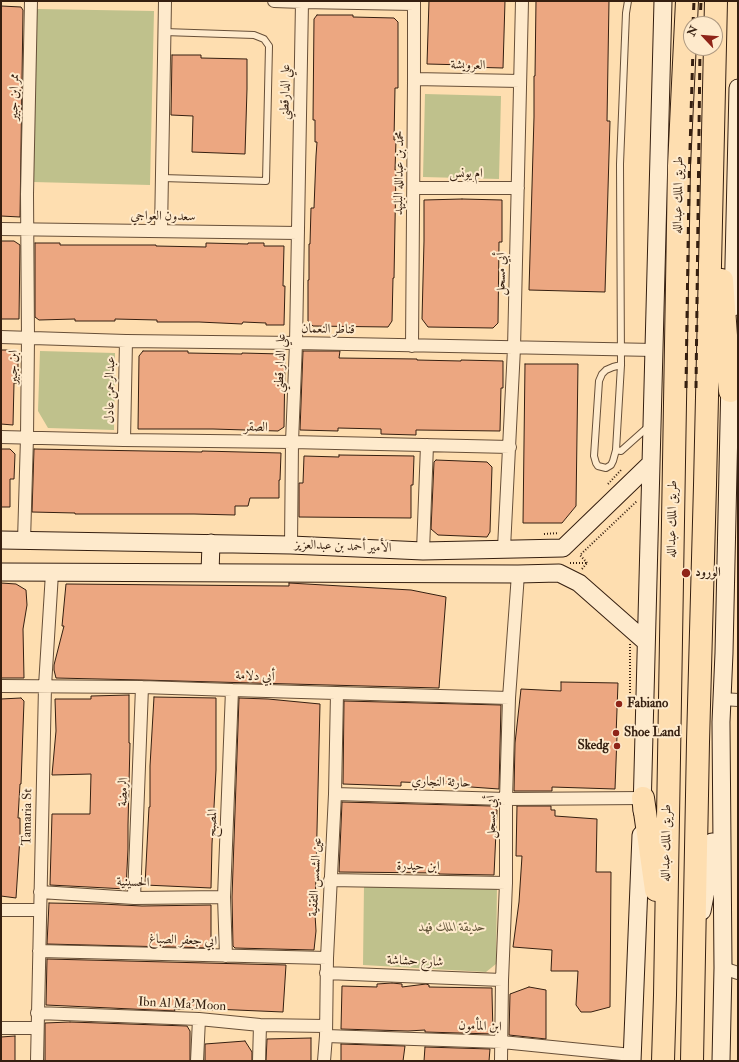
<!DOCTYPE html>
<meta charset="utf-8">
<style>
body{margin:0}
#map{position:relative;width:739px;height:1062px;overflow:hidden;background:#fedeb0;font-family:"IM FELL Double Pica",serif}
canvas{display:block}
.frame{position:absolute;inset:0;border:2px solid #351f10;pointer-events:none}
.north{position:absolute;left:683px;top:16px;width:40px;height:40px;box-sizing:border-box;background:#feeacc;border:1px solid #ae9981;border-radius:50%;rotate:296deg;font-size:11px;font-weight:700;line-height:16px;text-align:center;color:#351f10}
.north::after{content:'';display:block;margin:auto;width:14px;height:18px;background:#8f2418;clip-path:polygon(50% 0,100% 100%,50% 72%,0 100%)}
</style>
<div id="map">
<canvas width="739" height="1062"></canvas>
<div class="frame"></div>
<div class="north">N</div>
</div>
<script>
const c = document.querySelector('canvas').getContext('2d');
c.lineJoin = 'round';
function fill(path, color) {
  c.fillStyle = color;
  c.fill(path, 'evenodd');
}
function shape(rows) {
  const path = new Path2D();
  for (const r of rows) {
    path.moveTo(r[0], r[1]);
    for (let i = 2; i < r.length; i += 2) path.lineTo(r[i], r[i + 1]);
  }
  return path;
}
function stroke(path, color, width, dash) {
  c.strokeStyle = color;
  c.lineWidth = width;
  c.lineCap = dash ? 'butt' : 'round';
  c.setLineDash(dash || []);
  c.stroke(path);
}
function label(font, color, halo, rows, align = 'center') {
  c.font = font + ' "IM FELL Double Pica",Amiri,serif';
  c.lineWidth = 4;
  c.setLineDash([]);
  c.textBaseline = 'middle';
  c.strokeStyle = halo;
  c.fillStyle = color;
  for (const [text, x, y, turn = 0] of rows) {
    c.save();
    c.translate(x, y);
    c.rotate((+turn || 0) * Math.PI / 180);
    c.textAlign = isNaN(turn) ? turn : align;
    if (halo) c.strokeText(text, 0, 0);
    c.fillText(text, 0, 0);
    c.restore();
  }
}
const green = shape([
 [37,9,154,11,150,185,33,182],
 [425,94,501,96,499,179,423,177],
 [40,351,115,353,114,430,48,428,38,411],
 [364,885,497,886,496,964,486,972,363,965]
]);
const building = shape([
 [429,1,505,1,503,68,467,67,467,65,427,64,429,1],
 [536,1,609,1,607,121,610,121,605,292,529,290,534,117,534,76,535,76,536,1],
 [1,6,21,7,23,10,20,217,1,216,1,6],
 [317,15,353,15,353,17,394,18,398,22,398,88,395,88,394,140,396,140,395,170,396,170,394,278,393,278,392,321,388,327,313,326,308,321,308,280,309,280,309,244,310,244,311,208,314,208,316,156,317,142,315,142,315,120,313,120,314,19,317,15],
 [172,55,201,55,201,58,247,59,247,89,245,154,192,152,193,116,171,115,172,55],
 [462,199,502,200,502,242,499,242,498,323,493,328,428,327,422,319,424,241,424,200,462,199],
 [1,241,14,241,20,245,19,319,1,319,1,241],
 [35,243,60,243,60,245,156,245,156,246,206,247,206,243,248,244,248,243,264,243,264,246,284,246,283,286,285,286,284,325,266,325,266,323,243,322,242,324,199,322,157,322,157,320,115,319,115,321,75,321,75,319,39,320,35,317,35,243],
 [1,350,14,350,18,355,18,383,14,383,13,425,1,424,1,350],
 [143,351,188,351,188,353,242,354,242,353,281,354,285,358,284,427,278,431,213,429,138,429,139,356,143,351],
 [303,351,340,351,339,358,417,359,417,360,461,361,461,360,503,361,503,388,501,388,500,431,416,430,416,435,381,434,381,429,338,428,338,431,300,430,303,351],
 [525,364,578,364,576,506,562,523,523,523,525,364],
 [1,449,10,449,15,454,14,479,10,479,10,507,1,507,1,449],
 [34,449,202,452,202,451,281,453,280,480,279,480,279,498,250,498,248,506,235,506,235,515,194,514,75,514,75,513,32,512,34,449],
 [339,455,414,456,413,485,411,485,411,518,299,517,299,483,303,483,304,456,339,457,339,455],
 [436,460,487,462,492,467,490,532,487,537,438,535,431,529,434,462,436,460],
 [1,583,16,584,26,590,27,605,23,629,24,678,1,678,1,583],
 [289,583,411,590,446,597,439,688,142,680,56,678,54,670,54,665,64,626,62,626,66,584,289,586,289,583],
 [561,682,618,683,616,736,617,736,615,789,552,787,552,791,514,791,515,743,521,689,561,691,561,682],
 [129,695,129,743,130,743,128,825,128,849,126,889,50,885,52,814,90,814,91,774,52,775,56,731,55,699,91,699,91,696,129,695],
 [154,697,216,698,216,770,212,844,211,888,145,885,149,807,150,807,150,766,154,697],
 [21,698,24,701,22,756,21,784,20,784,18,818,20,818,20,837,16,898,1,896,1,699,21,698],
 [239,698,268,699,320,704,315,914,316,931,314,950,235,948,233,946,232,897,239,698],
 [344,701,501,705,499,789,457,786,457,784,401,782,401,786,343,784,344,701],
 [342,802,492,806,497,810,494,875,439,874,439,873,339,872,342,802],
 [517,806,551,806,551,810,555,810,555,816,597,819,596,872,611,872,610,1007,591,1012,581,1012,576,1005,578,971,551,971,552,950,513,947,519,902,522,856,516,856,517,806],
 [49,903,101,904,142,906,211,905,211,948,47,944,49,903],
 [47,959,286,965,283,1012,213,1009,213,1010,174,1009,175,1011,46,1005,47,959],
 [392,983,402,984,402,987,426,984,429,985,429,987,492,988,492,993,493,1034,425,1032,425,1030,408,1031,341,1029,342,986,377,987,377,984,392,983],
 [529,987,546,990,546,1039,509,1035,510,994,529,987],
 [70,1022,187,1026,190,1031,190,1061,45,1061,45,1023,70,1022],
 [15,1036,15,1061,1,1061,1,1037,15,1036],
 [311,1038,311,1061,266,1061,267,1039,311,1038],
 [245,1041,252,1052,252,1061,205,1061,205,1044,245,1041],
 [341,1044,405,1046,403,1061,341,1061,341,1044],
 [425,1047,490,1049,489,1061,424,1061,425,1047]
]);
const path = shape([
 [608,484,621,470],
 [544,534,559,533],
 [570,563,587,563],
 [587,563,580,555,637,501],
 [582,569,587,563],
 [630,644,630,704]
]);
const lane = shape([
 [162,178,266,181,269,46,264,39,254,35,164,32],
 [621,365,613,367,606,370,602,374,599,381,594,456,596,463,598,466,606,468,611,465,613,461,616,450,621,365,620,164,626,13,628,1],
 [616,450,621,451,649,426]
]);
const street = shape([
 [274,1,302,2,414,4],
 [414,79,520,81],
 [414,188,518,188],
 [1,229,298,233],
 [161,231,165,1],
 [1,337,126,341,296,343,654,350],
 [412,346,414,79,414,1],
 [1,437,124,440,292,442,510,447],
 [124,440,126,341],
 [24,541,27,437,28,338,27,194,31,1],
 [291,545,292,442,296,343,302,2],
 [504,548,514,348,522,1],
 [423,551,427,445],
 [1,686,142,687,232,690,509,698],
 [722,699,738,700],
 [335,794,506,799,643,798],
 [330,880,506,883],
 [40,892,134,898,224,897],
 [134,898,142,687],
 [1,910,40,910],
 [39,951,327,958],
 [226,956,224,897,232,690],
 [723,968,738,973],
 [326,973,502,980],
 [37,1013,199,1019,260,1025,325,1026],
 [1,1028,37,1028],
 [326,1036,502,1042,632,1055],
 [37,1061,45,686,52,573],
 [197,1061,199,1019],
 [259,1061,260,1025],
 [324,1061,326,1036,327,958,335,794,337,693],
 [501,1061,502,980,506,883,506,799,509,698,518,574]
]);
const secondary = shape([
 [733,307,738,88],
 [1,540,291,545,423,551,563,548,651,463],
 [1,572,518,574,559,573,579,583,646,642],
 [210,573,211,543],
 [642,811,663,1],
 [702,911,710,870,712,842],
 [632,1061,641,835],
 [721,1061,723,968,721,722,724,653,730,379]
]);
const highway = shape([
 [722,280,730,391],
 [643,798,656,890],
 [663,1061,665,995,679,166,687,1],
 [692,1061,698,742,705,485,716,1]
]);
const rail = shape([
 [693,24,694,1],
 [700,24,701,1],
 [686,388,689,184,693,48],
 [696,388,700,48]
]);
const markers = [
 [686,573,5,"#8f2418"],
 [619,704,4,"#8f2418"],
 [616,733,4,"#8f2418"],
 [617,746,4,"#8f2418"]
];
const streetNames = [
 ["العرويشة",468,66,1],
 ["علي الدارقطني",286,92,-89],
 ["ممر ابن جبير",15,97,-89],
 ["محمد بن عبدالله البليهد",400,173,-89],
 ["ام يونس",466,174],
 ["طريق الملك عبدالله",679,195,-89],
 ["سعدون العواجي",163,217,1],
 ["أبي مسحل",502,274,-89],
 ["قناطر النعمان",328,330,1],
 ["علي الدار قطني",281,363,-88],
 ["ابن جبير",14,367,-90],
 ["عبدالرحمن عادل",111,390,-89],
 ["الصقر",256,428,1],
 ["طريق الملك عبدالله",673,519,-89],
 ["الأمير أحمد بن عبدالعزيز",343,547,2],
 ["أبي دلامة",255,677,2],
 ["حارثة النجاري",441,783,2],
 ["الرمضة",124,792,-88],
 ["Tamaria St",28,817,-89],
 ["أبي مسحل",492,817,-90],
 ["المصبح",213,823,-88],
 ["طريق الملك عبدالله",667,843,-89],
 ["ابن حيدرة",418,867,1],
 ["عين الشمس الثقفية",316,877,-87],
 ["الحسينية",133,883,2],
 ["ابي جعفر الصباغ",183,941,2],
 ["شارع حشاشة",415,962,2],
 ["Ibn Al Ma'Moon",182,1005,3],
 ["ابن المأمون",480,1027,2]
];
const poiNames = [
 ["الورود",695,573],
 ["Fabiano",627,704],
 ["Shoe Land",624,733],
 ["Skedg",609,746,"right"]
];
const parkNames = [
 ["حديقة الملك فهد",452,928]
];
fill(green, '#bfc18c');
fill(building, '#eca781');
stroke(building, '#351f10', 1);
stroke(lane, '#674f38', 8);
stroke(street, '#674f38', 14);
stroke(secondary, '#351f10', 19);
stroke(highway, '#351f10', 24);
stroke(path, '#351f10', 2, [1, 2]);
stroke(lane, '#feeacc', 6);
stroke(street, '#feeacc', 12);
stroke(secondary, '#feeacc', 17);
stroke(highway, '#fedeb0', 22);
stroke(rail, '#351f10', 3, [7, 7]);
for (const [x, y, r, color] of markers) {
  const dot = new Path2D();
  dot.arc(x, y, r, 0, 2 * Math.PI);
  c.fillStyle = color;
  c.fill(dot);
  stroke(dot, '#feeacc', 1.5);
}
label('13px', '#351f10', '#feeacc', streetNames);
label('bold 13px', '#351f10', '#feeacc', poiNames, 'left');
label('italic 13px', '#5e5035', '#feeacc', parkNames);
</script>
